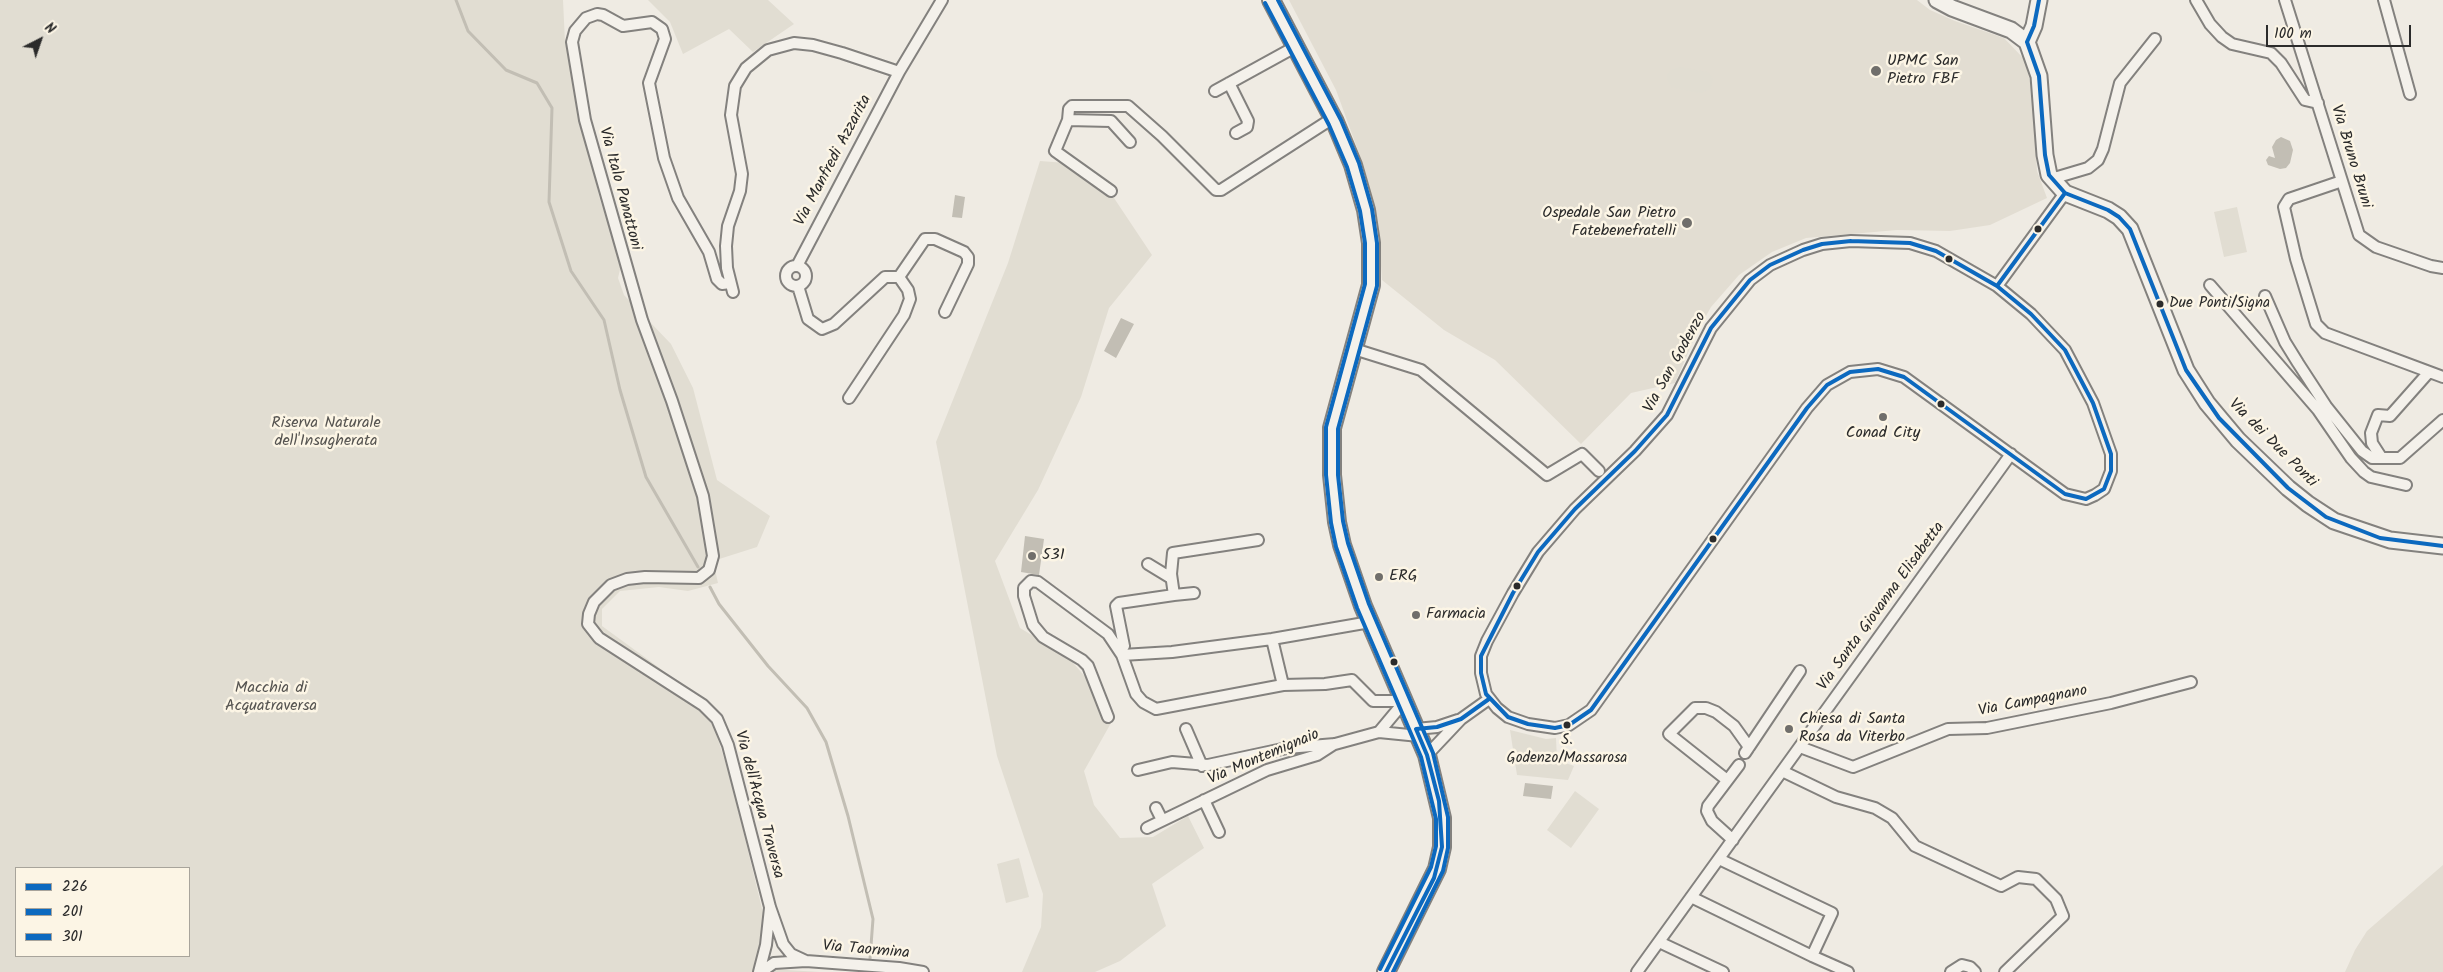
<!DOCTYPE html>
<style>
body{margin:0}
#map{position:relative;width:2443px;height:972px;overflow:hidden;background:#efebe3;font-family:Kalam,sans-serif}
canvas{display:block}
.legend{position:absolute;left:15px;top:867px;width:175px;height:90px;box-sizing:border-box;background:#fcf5e5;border:1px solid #a8a49b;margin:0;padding:6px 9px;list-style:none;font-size:15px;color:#2b2b2b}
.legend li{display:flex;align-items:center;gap:10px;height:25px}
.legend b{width:25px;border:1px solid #a8a49b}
.north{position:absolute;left:15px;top:15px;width:50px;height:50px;-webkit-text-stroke:4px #fcf5e5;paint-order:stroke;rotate:41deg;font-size:14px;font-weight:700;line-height:20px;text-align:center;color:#2b2b2b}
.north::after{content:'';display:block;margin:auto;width:18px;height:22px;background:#2b2b2b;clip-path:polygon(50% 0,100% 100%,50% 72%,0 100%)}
.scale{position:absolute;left:2266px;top:25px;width:145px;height:22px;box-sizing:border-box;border:2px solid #2b2b2b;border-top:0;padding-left:6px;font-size:15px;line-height:18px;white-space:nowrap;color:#2b2b2b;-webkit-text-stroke:4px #fcf5e5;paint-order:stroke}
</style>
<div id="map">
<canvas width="2443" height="972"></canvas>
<ul class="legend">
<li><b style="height:6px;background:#0c69bf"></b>226</li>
<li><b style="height:6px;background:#0c69bf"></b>201</li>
<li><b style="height:6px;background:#0c69bf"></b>301</li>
</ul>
<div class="north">N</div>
<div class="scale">100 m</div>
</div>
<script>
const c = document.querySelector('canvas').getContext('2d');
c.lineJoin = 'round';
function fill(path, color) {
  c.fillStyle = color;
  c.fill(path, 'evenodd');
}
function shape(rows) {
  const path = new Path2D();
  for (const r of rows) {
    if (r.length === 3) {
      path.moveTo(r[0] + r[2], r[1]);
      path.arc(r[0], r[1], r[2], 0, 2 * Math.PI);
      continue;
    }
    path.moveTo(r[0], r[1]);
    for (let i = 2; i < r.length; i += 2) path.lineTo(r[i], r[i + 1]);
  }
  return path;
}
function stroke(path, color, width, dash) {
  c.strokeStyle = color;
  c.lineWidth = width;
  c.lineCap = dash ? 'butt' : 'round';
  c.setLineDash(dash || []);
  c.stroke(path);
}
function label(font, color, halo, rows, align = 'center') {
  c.font = font + ' Kalam,sans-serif';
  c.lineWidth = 5;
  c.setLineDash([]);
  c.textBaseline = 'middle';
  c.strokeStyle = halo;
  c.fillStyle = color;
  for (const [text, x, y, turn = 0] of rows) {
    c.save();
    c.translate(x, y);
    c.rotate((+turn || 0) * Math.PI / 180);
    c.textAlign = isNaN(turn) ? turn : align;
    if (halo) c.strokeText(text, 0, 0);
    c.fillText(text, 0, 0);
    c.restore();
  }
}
const built = shape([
 [1289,0,1917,0,1930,10,1955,21,2004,38,2025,60,2030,82,2034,117,2037,171,2047,198,1990,225,1950,231,1897,230,1806,238,1772,252,1739,275,1711,307,1697,332,1675,383,1631,393,1581,444,1495,360,1444,330,1382,280,1378,221,1364,167,1336,90],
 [2443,865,2443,972,2345,972,2355,950,2367,931]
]);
const green = shape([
 [0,0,563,0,565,42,599,196,621,265,618,278,624,295,671,344,693,388,717,480,770,516,757,547,713,561,718,583,688,591,659,587,620,591,602,609,602,626,691,691,715,730,731,780,763,913,762,938,755,968,820,972,0,972],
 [16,868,189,868,189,956,16,956],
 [648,0,768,0,794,24,753,52,729,29,683,54,670,22],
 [1679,67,1708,72,1713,80,1710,89,1701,93,1671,87,1667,79,1668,74,1670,70],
 [1040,161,1066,163,1114,198,1152,255,1109,308,1081,397,1038,490,995,561,1020,628,1068,657,1107,702,1111,723,1084,771,1094,805,1120,838,1153,837,1188,816,1204,848,1152,884,1166,926,1120,961,1095,972,1022,972,1041,927,1043,894,997,756,936,442,1008,263],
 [2237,207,2247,252,2224,257,2214,212],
 [1510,730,1546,739,1556,738,1557,760,1574,766,1568,780,1517,775],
 [1575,791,1599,809,1571,848,1547,830],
 [1019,858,1029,897,1006,903,997,864]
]);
const water = shape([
 [2281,137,2290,141,2293,150,2290,163,2286,168,2280,169,2268,165,2266,160,2269,156,2275,158,2272,147,2276,140],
 [955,195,965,197,962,218,952,217],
 [1121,318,1134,324,1116,358,1104,351],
 [1025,536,1044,539,1039,575,1021,572],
 [1525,783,1553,786,1551,799,1523,796]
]);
const stream = shape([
 [456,0,468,31,506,70,537,83,552,108,549,202,571,271,604,320,620,390,646,477,698,567],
 [710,587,719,604,768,666,807,708,826,742,848,816,873,919,869,972]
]);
const street = shape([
 [2196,0,2210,24,2222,37,2232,44,2271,53,2281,63,2305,100,2318,103],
 [2285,0,2359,235,2376,247,2431,266,2443,268],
 [2384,0,2410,94],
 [1229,83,1248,121,1247,127,1236,133],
 [1215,91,1295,47],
 [1068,120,1055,151,1111,191],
 [1130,142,1111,121,1068,120,1069,109,1072,106,1128,106,1162,136,1216,190,1221,190,1333,118],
 [2051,179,2088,168,2098,160,2103,149,2120,83,2155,39],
 [2342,181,2289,199,2284,207,2296,259,2316,324,2325,333,2443,377],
 [1851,241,1910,243,1936,251,1997,286,2031,314,2065,350,2093,403,2111,454,2111,471,2104,489,2095,495,2086,499,2065,494,1904,377,1878,369,1850,372,1827,385,1807,408,1591,710,1569,725,1555,728,1528,724,1508,717,1497,708,1486,694,1481,673,1481,656,1487,641,1513,593,1538,552,1575,509,1635,451,1667,415,1711,328,1750,280,1770,265,1803,250,1822,244,1851,241],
 [796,276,10],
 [797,266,899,72,942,0],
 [899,277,925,239,935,239,964,252,968,257,968,264,945,312],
 [730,283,722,284,717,279,709,252,678,198,664,158,649,83,665,39,662,29,652,22,623,26,603,15,597,14,586,18,575,31,572,42,585,120,642,320,672,401,703,496,713,556,709,570,699,578,645,577,627,579,611,585,594,602,589,614,588,624,599,638,703,705,717,719,728,745,770,907,783,944,791,954,806,961],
 [2210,285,2318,410,2326,406],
 [798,286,808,319,822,329,834,324,885,277,899,277,908,290,910,299,904,315,849,398],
 [1997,286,2065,193],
 [733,292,727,268,726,246,728,226,740,191,742,174,731,115,735,86,746,68,768,50,794,43,813,45,842,53,899,72],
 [2265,296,2285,342,2298,363,2326,406,2362,451,2372,458,2400,458,2443,420],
 [1354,349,1421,370,1547,475,1582,454,1599,471],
 [2318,410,2351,458,2364,472,2371,477,2406,485],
 [2381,457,2372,443,2371,433,2378,415,2390,416,2429,372],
 [1148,564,1171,578],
 [1174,595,1194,593],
 [1272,639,1283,685],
 [1119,650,1124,646,1116,606,1119,603,1174,595,1171,574,1173,553,1258,540],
 [1122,655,1172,652,1272,639,1370,622],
 [1108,717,1088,666,1082,660,1043,637,1033,625,1024,596,1024,588,1031,581,1038,582,1108,634,1122,655,1136,694,1143,702,1156,709,1283,685,1325,684,1352,680,1373,701,1404,701],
 [1186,729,1202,766],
 [1416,729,1437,727,1458,720],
 [1379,732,1404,702],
 [1800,747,1853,767,1948,729,1987,728,2111,703,2191,682],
 [1745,753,1800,671],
 [1427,755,1461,719,1489,699],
 [1138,770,1172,762,1208,765,1287,748,1335,744,1379,732,1419,736],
 [1782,771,1836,797,1875,808,1892,818,1915,846,2001,886,2018,877,2036,879,2056,899,2063,916,2005,972],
 [1727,780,1669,734,1695,708,1706,708,1716,712,1734,726,1749,747],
 [1204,800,1219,832],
 [1156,808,1162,820],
 [1147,828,1267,770,1317,755,1334,744],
 [1733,840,1712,821,1707,811,1708,806,1739,765],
 [1691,897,1812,956,1832,913,1719,859],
 [1659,942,1723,972],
 [1812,956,1848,972],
 [759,972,766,945,770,908],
 [761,972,774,963,806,961,899,968,923,972],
 [1637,972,2011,454],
 [1951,972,1962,965,1970,967,1975,972]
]);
const secondary = shape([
 [1937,0,1952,8,2011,30,2027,42,2039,76,2045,155,2049,175,2065,193,2108,210,2119,217,2130,229,2186,370,2207,403,2238,440,2288,488,2308,504,2334,521,2390,540,2443,546],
 [2027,42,2034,26,2039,0]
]);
const primary = shape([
 [1271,0,1335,122,1353,165,1366,210,1371,243,1371,285,1332,428,1332,475,1337,522,1342,545,1363,606,1427,755,1442,818,1442,847,1437,869,1386,972]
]);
const bus1 = shape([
 [2027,42,2039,76,2045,155,2049,175,2065,193,2108,210,2119,217,2130,229,2186,370,2219,418,2288,488,2326,517,2380,538,2443,546],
 [2027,42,2034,26,2039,0],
 [1851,241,1910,243,1936,251,1997,286,2031,314,2065,350,2093,403,2111,454,2111,471,2104,489,2086,499,2065,494,1904,377,1878,369,1850,372,1827,385,1807,408,1591,710,1569,725,1555,728,1528,724,1508,717,1486,694,1481,673,1481,656,1513,593,1538,552,1575,509,1635,451,1667,415,1711,328,1750,280,1770,265,1803,250,1822,244,1851,241],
 [1997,286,2065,193],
 [1386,972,1434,878,1442,847,1439,801,1427,755,1416,729,1437,727,1461,719,1489,699]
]);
const bus2 = shape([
 [1265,3,1329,125,1347,167,1360,211,1365,243,1365,284,1326,427,1326,475,1331,523,1336,547,1357,608,1421,757,1436,819,1436,846,1431,867,1380,969]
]);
const bus3 = shape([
 [1278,0,1341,120,1359,163,1372,209,1377,243,1377,286,1338,429,1338,475,1343,521,1348,543,1369,604,1433,753,1448,817,1448,848,1443,871,1393,972]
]);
const markers = [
 [1876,71,6,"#706e6b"],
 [1687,223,6,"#706e6b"],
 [2038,229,4.5,"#2b2b2b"],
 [1949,259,4.5,"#2b2b2b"],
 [2160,304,4.5,"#2b2b2b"],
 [1941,404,4.5,"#2b2b2b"],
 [1883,417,5,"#706e6b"],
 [1713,539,4.5,"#2b2b2b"],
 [1032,556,5,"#706e6b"],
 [1379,577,5,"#706e6b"],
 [1517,586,4.5,"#2b2b2b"],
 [1416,615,5,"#706e6b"],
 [1394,662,4.5,"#2b2b2b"],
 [1567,725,4.5,"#2b2b2b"],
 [1789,729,5,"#706e6b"]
];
const busNames = [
 ["Due Ponti/Signa",2169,304],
 ["S.",1567,741,"center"],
 ["Godenzo/Massarosa",1567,759,"center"]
];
const poiNames = [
 ["UPMC San",1887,62],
 ["Pietro FBF",1887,80],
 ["Ospedale San Pietro",1676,214,"right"],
 ["Fatebenefratelli",1676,232,"right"],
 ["Conad City",1883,434,"center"],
 ["531",1042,556],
 ["ERG",1389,577],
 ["Farmacia",1426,615],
 ["Chiesa di Santa",1799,720],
 ["Rosa da Viterbo",1799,738]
];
const streetNames = [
 ["Via Bruno Bruni",2350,157,73],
 ["Via Manfredi Azzarita",834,161,-62],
 ["Via Italo Panattoni",619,189,75],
 ["Via San Godenzo",1676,363,-61],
 ["Via dei Due Ponti",2272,444,45],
 ["Via Santa Giovanna Elisabetta",1882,607,-54],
 ["Via Campagnano",2033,702,-11],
 ["Via Montemignaio",1264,758,-23],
 ["Via dell'Acqua Traversa",758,805,75],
 ["Via Taormina",866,951,5]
];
const parkNames = [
 ["Riserva Naturale",326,424],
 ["dell'Insugherata",326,442],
 ["Macchia di",271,689],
 ["Acquatraversa",271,707]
];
fill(built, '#e2ddd2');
fill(green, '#e1ddd2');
fill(water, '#c2beb4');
stroke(stream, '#c2beb4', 3);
stroke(street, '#83817e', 14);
stroke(secondary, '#83817e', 19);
stroke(primary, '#83817e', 20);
stroke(street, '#f4f1eb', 10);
stroke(secondary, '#f4f1eb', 15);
stroke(primary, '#f4f1eb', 16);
stroke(bus1, '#0c69bf', 4);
stroke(bus2, '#0c69bf', 4);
stroke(bus3, '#0c69bf', 4);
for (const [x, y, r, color] of markers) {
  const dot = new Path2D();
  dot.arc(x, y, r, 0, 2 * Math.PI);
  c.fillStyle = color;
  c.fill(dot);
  stroke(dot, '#fcf5e5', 2);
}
label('15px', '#2b2b2b', '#fcf5e5', busNames, 'left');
label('16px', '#2b2b2b', '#fcf5e5', poiNames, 'left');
label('16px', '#2b2b2b', '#fcf5e5', streetNames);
label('16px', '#565451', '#fcf5e5', parkNames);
</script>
